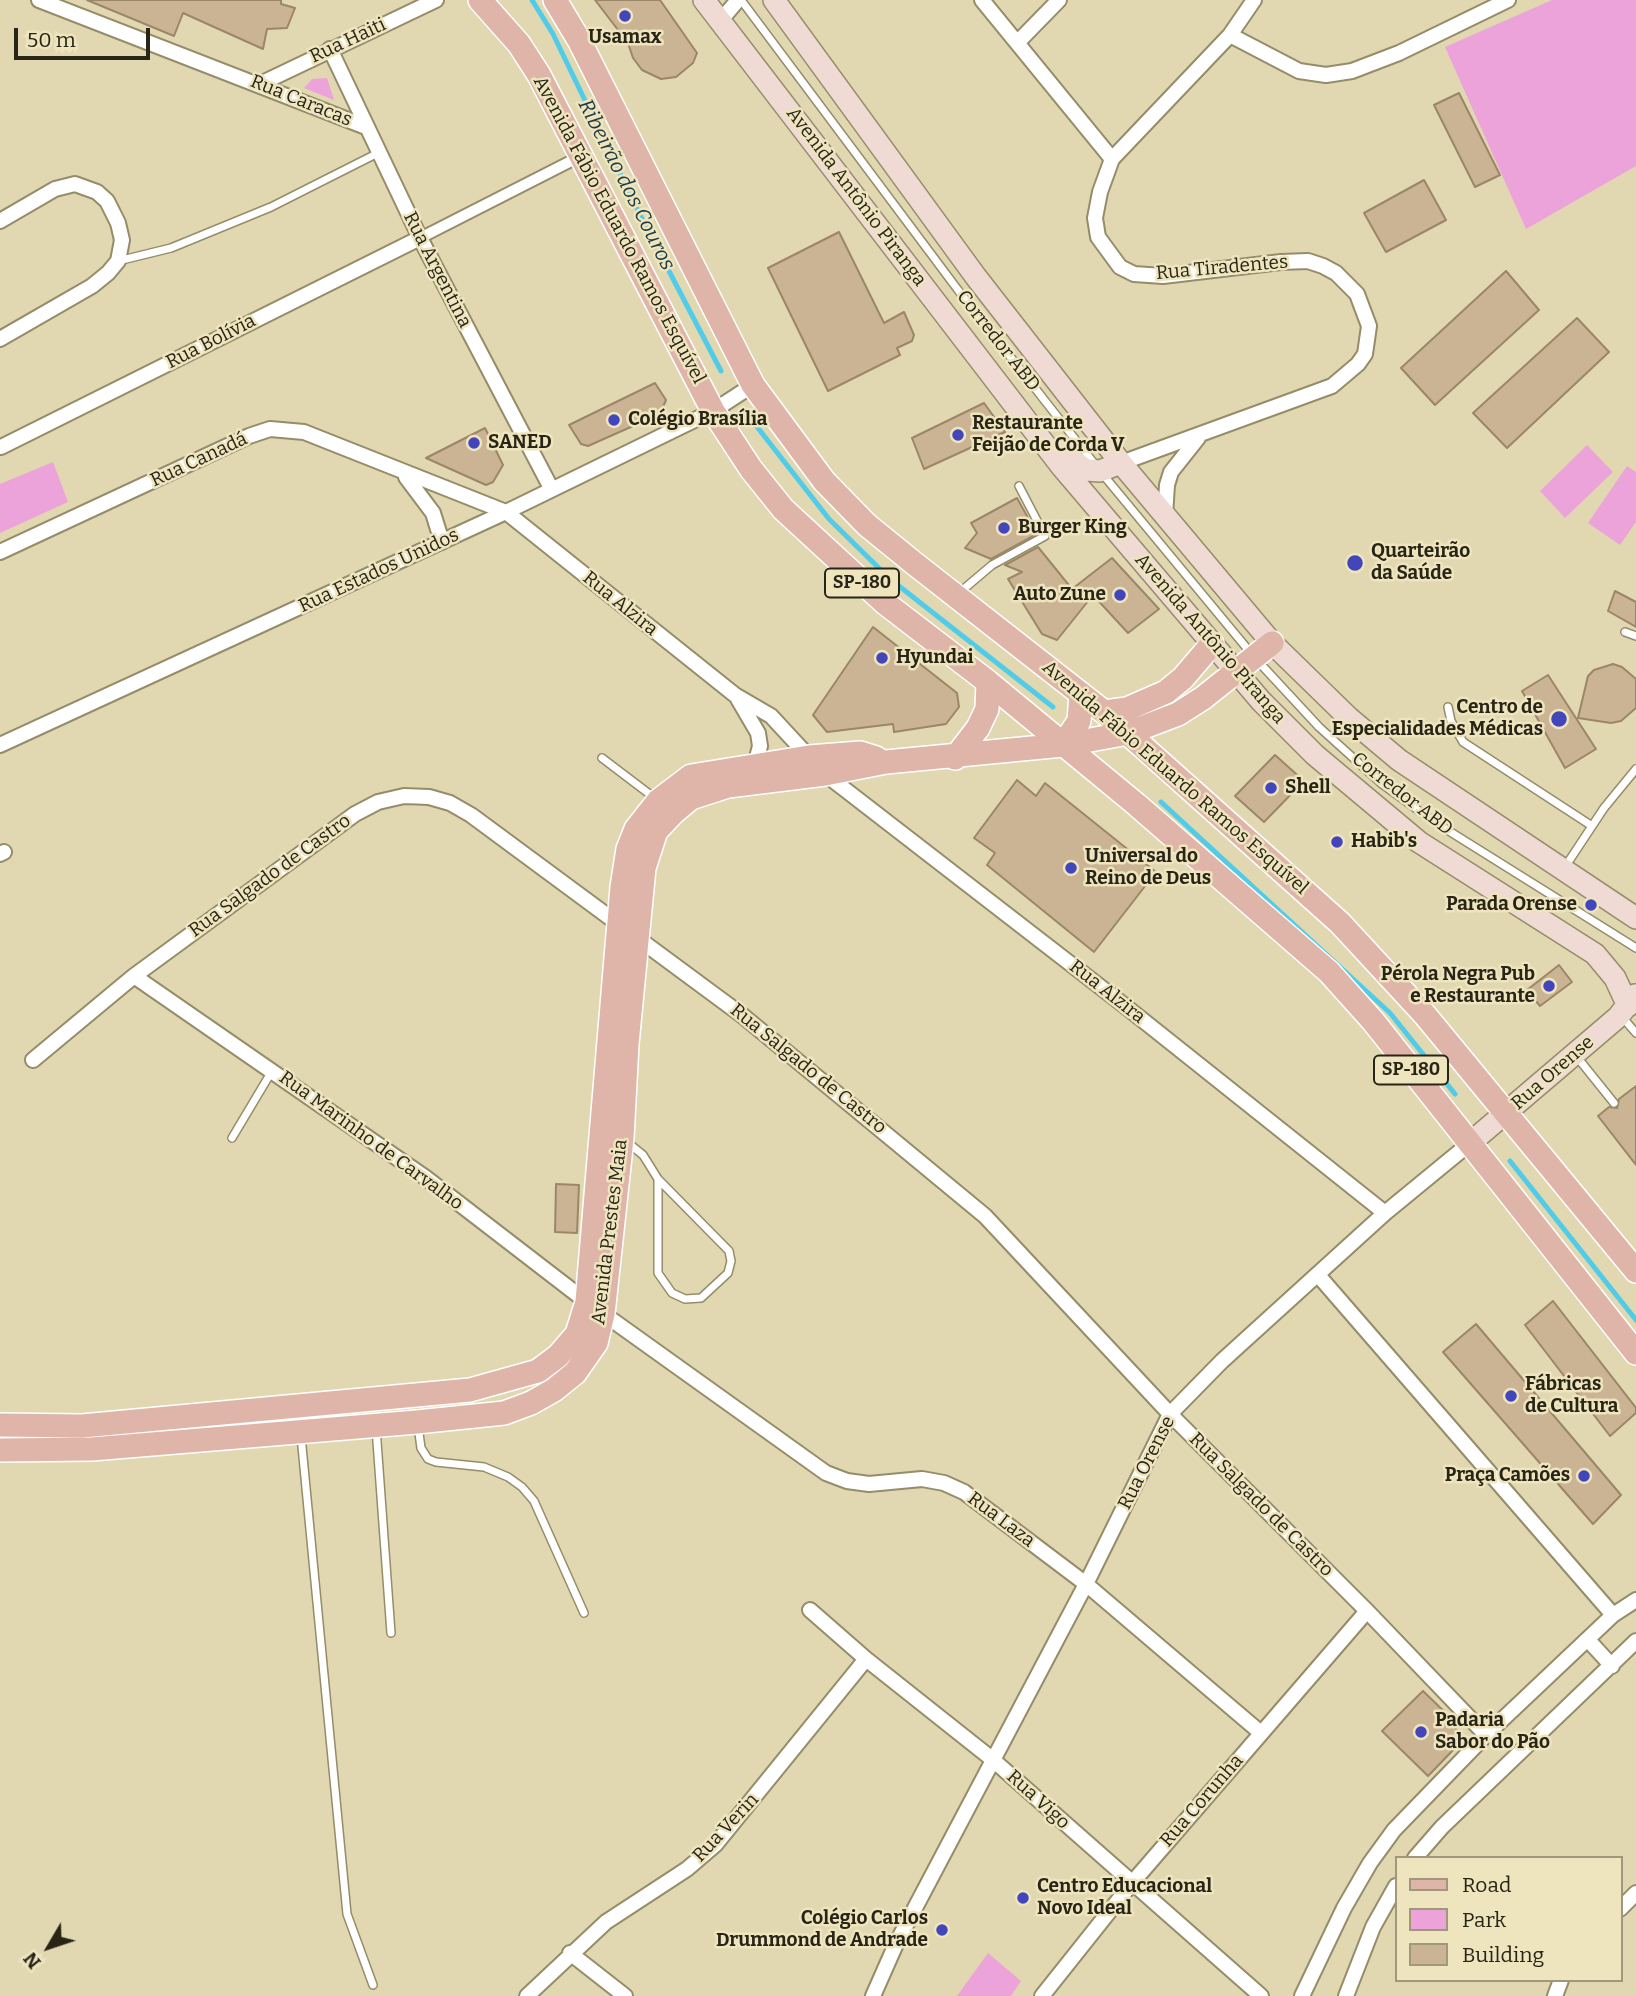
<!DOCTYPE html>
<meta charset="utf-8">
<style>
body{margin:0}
#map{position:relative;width:1636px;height:1996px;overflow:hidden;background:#e1d8b2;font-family:Bitter,serif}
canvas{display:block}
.legend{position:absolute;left:1395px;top:1856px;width:228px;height:126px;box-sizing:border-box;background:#eee5bf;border:2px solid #9f987b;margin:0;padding:9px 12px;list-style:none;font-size:21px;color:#282416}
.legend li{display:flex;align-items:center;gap:14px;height:35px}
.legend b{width:35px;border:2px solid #9f987b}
.north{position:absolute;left:14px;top:1912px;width:70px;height:70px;-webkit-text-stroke:5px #eee5bf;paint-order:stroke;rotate:231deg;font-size:19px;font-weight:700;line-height:28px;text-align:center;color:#282416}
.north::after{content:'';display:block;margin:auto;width:24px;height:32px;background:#282416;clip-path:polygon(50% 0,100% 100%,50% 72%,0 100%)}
.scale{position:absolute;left:14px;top:28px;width:136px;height:32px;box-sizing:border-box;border:4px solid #282416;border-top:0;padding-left:9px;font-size:21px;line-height:24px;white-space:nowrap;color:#282416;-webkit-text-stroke:5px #eee5bf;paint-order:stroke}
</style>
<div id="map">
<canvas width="1636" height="1996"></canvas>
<ul class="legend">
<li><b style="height:9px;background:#dfb5a9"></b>Road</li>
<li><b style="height:19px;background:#eba3da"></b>Park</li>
<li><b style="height:19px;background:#cbb494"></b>Building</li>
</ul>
<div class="north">N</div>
<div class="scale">50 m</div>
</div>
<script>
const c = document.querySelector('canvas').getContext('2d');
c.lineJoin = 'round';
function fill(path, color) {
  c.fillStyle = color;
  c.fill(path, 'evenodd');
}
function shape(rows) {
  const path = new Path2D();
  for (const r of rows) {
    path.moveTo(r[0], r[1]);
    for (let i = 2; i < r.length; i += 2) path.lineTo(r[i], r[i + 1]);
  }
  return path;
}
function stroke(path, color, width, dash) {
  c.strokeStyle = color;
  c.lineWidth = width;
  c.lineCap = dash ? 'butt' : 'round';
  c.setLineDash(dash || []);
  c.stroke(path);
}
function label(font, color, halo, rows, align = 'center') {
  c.font = font + ' Bitter,serif';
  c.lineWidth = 5;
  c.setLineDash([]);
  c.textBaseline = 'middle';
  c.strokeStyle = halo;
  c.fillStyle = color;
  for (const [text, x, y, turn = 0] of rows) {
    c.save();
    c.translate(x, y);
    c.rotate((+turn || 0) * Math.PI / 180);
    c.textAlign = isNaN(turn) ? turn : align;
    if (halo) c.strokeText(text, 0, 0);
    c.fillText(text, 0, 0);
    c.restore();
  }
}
const green = shape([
 [1552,0,1636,0,1636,166,1526,229,1445,47],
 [327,78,334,100,304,88,312,79],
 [1587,445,1613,472,1565,518,1540,491],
 [53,462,68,502,0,533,0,484],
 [1627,466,1636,472,1636,522,1620,545,1588,523],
 [988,1953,1021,1981,1011,1996,957,1996]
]);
const stream = shape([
 [532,0,553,34,644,223,721,371],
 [747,414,829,519,890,579,1053,707],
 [1161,802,1390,1013,1455,1094],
 [1510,1161,1636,1320]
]);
const building = shape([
 [87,0,281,0,281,4,295,8,287,28,267,29,263,49,183,13,174,36,87,0],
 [595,0,660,0,697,53,693,63,676,77,661,79,642,70,633,58,628,43,595,0],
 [1459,93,1500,175,1475,187,1434,105,1459,93],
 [1424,180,1446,220,1386,252,1364,213,1424,180],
 [839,232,884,323,904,312,914,335,912,341,897,348,900,355,828,391,768,268,839,232],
 [1506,271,1539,310,1435,405,1401,368,1506,271],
 [1577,318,1609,352,1507,448,1473,413,1577,318],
 [655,383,666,400,660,414,588,446,581,444,569,425,655,383],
 [984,403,1005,432,924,469,912,438,984,403],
 [485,428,503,465,493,482,486,485,426,458,485,428],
 [1017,498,1037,534,991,559,965,548,977,533,971,523,1017,498],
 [1038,547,1072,589,1112,558,1159,609,1128,633,1093,595,1057,640,1042,634,1008,579,1022,572,1005,565,1038,547],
 [1615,591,1636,602,1636,627,1608,611,1615,591],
 [873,627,957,693,959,707,946,724,894,732,893,724,827,732,813,715,873,627],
 [1613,664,1622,667,1636,679,1636,708,1621,721,1611,723,1578,718,1588,676,1594,670,1613,664],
 [1548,675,1596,749,1565,768,1522,691,1548,675],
 [1275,755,1304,781,1264,822,1235,796,1275,755],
 [1017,780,1036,796,1045,783,1156,872,1094,952,987,865,995,853,974,838,1017,780],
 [1559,965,1572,982,1540,1006,1527,990,1559,965],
 [1636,1086,1636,1165,1598,1116,1609,1107,1617,1108,1619,1099,1636,1086],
 [556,1184,579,1185,577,1233,555,1232,556,1184],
 [1553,1301,1636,1408,1636,1413,1610,1436,1525,1325,1553,1301],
 [1476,1324,1621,1495,1593,1524,1443,1352,1476,1324],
 [1423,1691,1453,1720,1458,1734,1457,1746,1428,1776,1382,1731,1423,1691]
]);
const service = shape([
 [741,0,958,290,1100,471,1255,658,1319,727,1382,784,1433,821,1636,948],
 [118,261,171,248,271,207,378,153],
 [959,593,992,565,1045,536,1019,486],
 [1625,632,1636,636],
 [1448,707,1451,721,1463,742,1592,826],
 [602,758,656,799],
 [1565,867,1604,808,1636,769],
 [1623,1018,1636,1033],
 [1577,1057,1614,1103],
 [232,1138,272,1071],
 [627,1142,643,1155,658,1179,729,1251,731,1261,728,1273,701,1298,685,1299,672,1293,658,1273,658,1179],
 [418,1426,421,1448,428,1459,436,1462,484,1467,508,1477,522,1487,534,1501,584,1613],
 [376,1428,391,1633],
 [301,1436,347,1914,373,1985]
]);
const pedestrian = shape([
 [420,238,581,156]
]);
const minor = shape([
 [39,0,366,127],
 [982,0,1112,159],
 [721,20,738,0],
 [1230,35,1299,71,1326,75,1352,71,1399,53,1508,0],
 [1017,43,1059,0],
 [330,49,420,238,551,488],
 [260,84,436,0],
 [0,221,55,189,75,184,97,192,107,201,118,223,122,240,118,261,108,273,92,286,0,339],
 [1,447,420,238],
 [1121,463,1332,386,1358,364,1365,354,1369,326,1357,294,1336,273,1323,266,1308,261,1281,262,1163,276,1134,274,1120,267,1098,237,1095,218,1100,192,1112,159,1230,35,1254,0],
 [406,477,433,513,442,542],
 [1165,515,1167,485,1171,472,1198,438],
 [0,552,249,436,270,429,304,432,506,512,735,695,771,716,809,757],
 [738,699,758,733,760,746,755,765],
 [0,745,506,512,713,411,753,385],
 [825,774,1125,1006,1385,1213],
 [0,854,4,852],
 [134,976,426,1178,587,1302,826,1473,847,1481,869,1484,922,1479,944,1483,964,1492,1086,1584,1261,1733],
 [33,1060,134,976,355,814,378,802,404,796,429,797,450,803,471,815,743,1016,985,1216,1170,1414,1367,1611,1486,1735],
 [1318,1275,1613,1615],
 [810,1610,866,1659,992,1759,1261,1996],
 [1589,1641,1612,1666],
 [1415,1858,1442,1827,1636,1641],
 [1620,1909,1636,1893],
 [570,1953,625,1996],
 [527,1996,606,1922,687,1869,715,1845,866,1659],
 [873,1996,896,1944,1086,1584,1170,1414,1222,1361,1385,1213,1469,1144],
 [1042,1996,1132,1883,1367,1611],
 [1302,1996,1344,1908,1370,1863,1394,1830,1486,1735,1613,1615,1636,1600],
 [1346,1996,1373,1927,1396,1886],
 [1555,1996,1561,1980]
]);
const secondary = shape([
 [704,0,1062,467,1261,701,1315,755,1419,842,1595,954,1615,978,1628,1006],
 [774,0,976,277,1121,463,1272,643,1349,718,1399,760,1636,918],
 [1061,452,1086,470,1100,471,1121,463],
 [1469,1144,1618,1017,1635,995]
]);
const primary = shape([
 [480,0,519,44,539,75,713,411,751,469,783,509,885,603,988,682,1137,805,1329,972,1373,1021,1636,1353],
 [555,0,579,40,753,385,824,481,867,525,915,564,1104,712,1340,923,1425,1015,1636,1271],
 [1104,712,1127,709,1166,692,1183,678,1212,644],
 [1063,745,1079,721,1081,694],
 [955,758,978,728,987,709,988,682],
 [0,1425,82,1426,470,1390,538,1371,558,1356,577,1334,587,1302,622,887,628,849,636,829,658,801,691,776,809,757,860,753,876,758],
 [0,1450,92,1449,417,1422,504,1413,531,1403,554,1390,575,1373,596,1343,603,1314,622,1138,627,1044,644,868,656,831,673,813,691,798,728,786,825,774,886,762,1063,745,1128,733,1178,714,1203,698,1272,643]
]);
const markers = [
 [625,16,7,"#4346bb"],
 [614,420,7,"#4346bb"],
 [958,435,7,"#4346bb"],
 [474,443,7,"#4346bb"],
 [1004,528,7,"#4346bb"],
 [1355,563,9,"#4346bb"],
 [1120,595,7,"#4346bb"],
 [882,658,7,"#4346bb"],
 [1559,719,9,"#4346bb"],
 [1271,788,7,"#4346bb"],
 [1337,842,7,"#4346bb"],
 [1071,868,7,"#4346bb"],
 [1591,905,7,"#4346bb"],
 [1549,986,7,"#4346bb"],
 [1511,1396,7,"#4346bb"],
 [1584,1476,7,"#4346bb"],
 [1421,1732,7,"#4346bb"],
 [1023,1898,7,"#4346bb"],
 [942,1930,7,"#4346bb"]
];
const shields = [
 [862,583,74],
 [1411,1070,74]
];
const shieldNames = [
 ["SP-180",862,583],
 ["SP-180",1411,1070]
];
const poiNames = [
 ["Usamax",625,38,"center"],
 ["Colégio Brasília",628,420],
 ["Restaurante",972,424],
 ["Feijão de Corda V",972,446],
 ["SANED",488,443],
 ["Burger King",1018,528],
 ["Quarteirão",1371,552],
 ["da Saúde",1371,574],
 ["Auto Zune",1106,595,"right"],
 ["Hyundai",896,658],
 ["Centro de",1543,708,"right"],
 ["Especialidades Médicas",1543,730,"right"],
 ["Shell",1285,788],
 ["Habib's",1351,842],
 ["Universal do",1085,857],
 ["Reino de Deus",1085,879],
 ["Parada Orense",1577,905,"right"],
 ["Pérola Negra Pub",1535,975,"right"],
 ["e Restaurante",1535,997,"right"],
 ["Fábricas",1525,1385],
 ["de Cultura",1525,1407],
 ["Praça Camões",1570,1476,"right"],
 ["Padaria",1435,1721],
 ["Sabor do Pão",1435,1743],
 ["Centro Educacional",1037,1887],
 ["Novo Ideal",1037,1909],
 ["Colégio Carlos",928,1919,"right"],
 ["Drummond de Andrade",928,1941,"right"]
];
const streetNames = [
 ["Rua Haiti",348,41,-25],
 ["Rua Caracas",301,101,22],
 ["Avenida Antônio Piranga",856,197,53],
 ["Avenida Fábio Eduardo Ramos Esquível",619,230,62],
 ["Rua Tiradentes",1222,268,-5],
 ["Rua Argentina",437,270,63],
 ["Corredor ABD",998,341,52],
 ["Rua Bolívia",211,342,-27],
 ["Rua Canadá",199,460,-25],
 ["Rua Estados Unidos",379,571,-25],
 ["Rua Alzira",620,604,39],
 ["Avenida Antônio Piranga",1210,639,49],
 ["Avenida Fábio Eduardo Ramos Esquível",1175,778,41],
 ["Corredor ABD",1402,794,38],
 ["Rua Salgado de Castro",270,876,-36],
 ["Rua Alzira",1107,992,38],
 ["Rua Salgado de Castro",808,1069,39],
 ["Rua Orense",1553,1073,-41],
 ["Rua Marinho de Carvalho",371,1141,36],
 ["Avenida Prestes Maia",610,1232,-83],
 ["Rua Orense",1147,1463,-63],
 ["Rua Salgado de Castro",1261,1505,45],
 ["Rua Laza",1001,1520,37],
 ["Rua Vigo",1038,1800,42],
 ["Rua Corunha",1202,1801,-49],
 ["Rua Verin",726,1828,-47]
];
const waterNames = [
 ["Ribeirão dos Couros",626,185,63]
];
fill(green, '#eba3da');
stroke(stream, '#50cce9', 5);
fill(building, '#cbb494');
stroke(building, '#9c8668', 2);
stroke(service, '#958c69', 10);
stroke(pedestrian, '#958c69', 14);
stroke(minor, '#958c69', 18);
stroke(secondary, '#958c69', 24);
stroke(primary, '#fff', 26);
stroke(service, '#fff', 7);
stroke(pedestrian, '#fff', 10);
stroke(minor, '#fff', 14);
stroke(secondary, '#efdad4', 21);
stroke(primary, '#dfb5a9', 23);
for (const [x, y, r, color] of markers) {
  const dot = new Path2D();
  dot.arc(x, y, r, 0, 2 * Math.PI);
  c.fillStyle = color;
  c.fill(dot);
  stroke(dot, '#eee5bf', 2.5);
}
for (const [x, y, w] of shields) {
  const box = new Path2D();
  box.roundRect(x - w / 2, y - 14.5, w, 29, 5);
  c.fillStyle = '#eee5bf';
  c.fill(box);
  stroke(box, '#282416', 2);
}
label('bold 18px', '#282416', null, shieldNames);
label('bold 19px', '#282416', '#eee5bf', poiNames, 'left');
label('19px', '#282416', '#eee5bf', streetNames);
label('italic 21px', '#1f3a40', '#eee5bf', waterNames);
</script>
